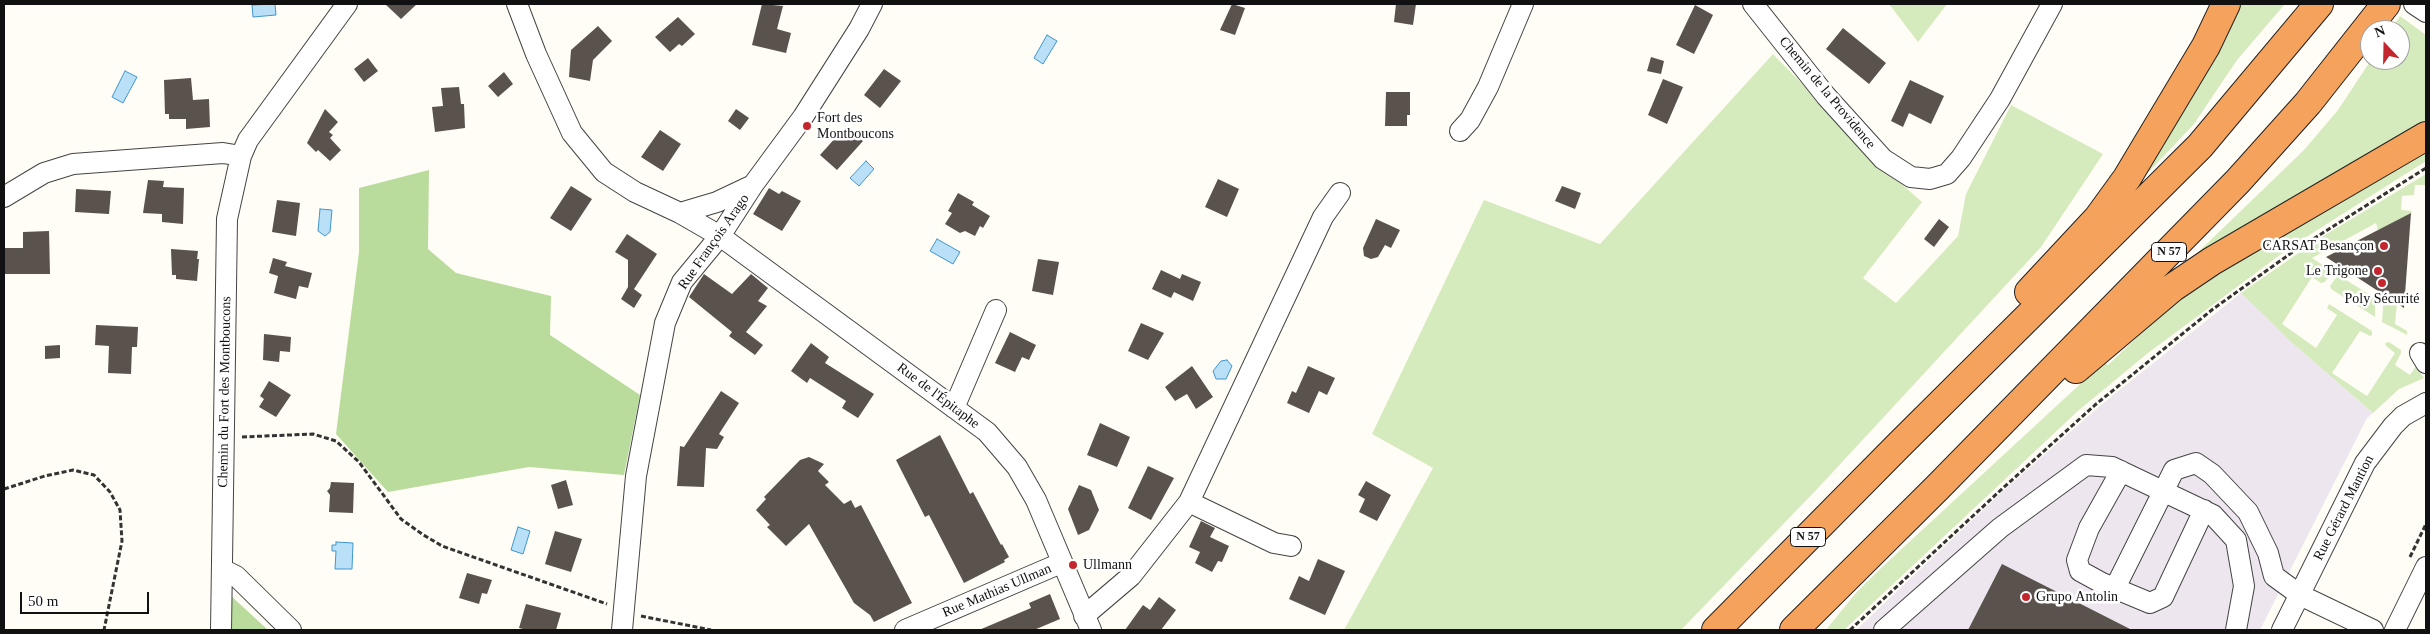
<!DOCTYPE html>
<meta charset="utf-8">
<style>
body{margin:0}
#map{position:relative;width:2430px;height:634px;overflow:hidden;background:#fffdf5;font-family:"Times New Roman",serif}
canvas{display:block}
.frame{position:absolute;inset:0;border:5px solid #111;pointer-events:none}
.north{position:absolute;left:2360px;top:20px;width:50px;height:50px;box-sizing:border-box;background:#fff;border:1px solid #a0a0a0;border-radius:50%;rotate:339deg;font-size:14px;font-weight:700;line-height:20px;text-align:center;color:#111}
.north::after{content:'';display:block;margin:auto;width:18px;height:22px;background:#c4262e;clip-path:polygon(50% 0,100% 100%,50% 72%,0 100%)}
.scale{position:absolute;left:20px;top:592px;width:129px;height:22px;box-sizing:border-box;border:2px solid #111;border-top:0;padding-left:6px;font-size:15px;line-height:18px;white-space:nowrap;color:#111;-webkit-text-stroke:4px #fff;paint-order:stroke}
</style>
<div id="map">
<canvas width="2430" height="634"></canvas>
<div class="frame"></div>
<div class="north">N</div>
<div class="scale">50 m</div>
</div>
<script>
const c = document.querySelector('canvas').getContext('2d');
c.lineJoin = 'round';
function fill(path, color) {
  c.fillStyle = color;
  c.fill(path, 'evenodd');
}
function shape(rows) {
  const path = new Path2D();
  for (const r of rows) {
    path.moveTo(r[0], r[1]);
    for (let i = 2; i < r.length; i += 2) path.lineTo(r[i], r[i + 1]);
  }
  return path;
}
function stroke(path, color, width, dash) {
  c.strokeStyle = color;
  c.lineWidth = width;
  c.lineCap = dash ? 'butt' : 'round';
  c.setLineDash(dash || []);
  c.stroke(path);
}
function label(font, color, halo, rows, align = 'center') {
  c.font = font + ' "Times New Roman",serif';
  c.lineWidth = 5;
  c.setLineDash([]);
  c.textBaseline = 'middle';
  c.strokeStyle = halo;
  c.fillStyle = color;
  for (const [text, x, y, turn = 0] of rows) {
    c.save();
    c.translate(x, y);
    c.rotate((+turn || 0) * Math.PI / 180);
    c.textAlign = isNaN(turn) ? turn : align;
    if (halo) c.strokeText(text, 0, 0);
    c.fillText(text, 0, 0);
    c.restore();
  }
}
const industrial = shape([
 [2241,293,2290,341,2373,413,2367,418,2260,630,1856,630,2004,490,2102,404]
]);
const green = shape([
 [1889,4,1947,4,1918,42],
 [2236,4,2285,4,2237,60,2194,124,2142,179],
 [2400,16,2426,35,2426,127,2195,261,2192,258,2304,150,2338,110,2371,60,2400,60,2400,30,2391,30],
 [1773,54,1888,172,1922,202,1863,278,1896,303,1958,236,1966,194,2011,105,2103,154,2041,247,1820,486,1681,630,1344,630,1433,468,1372,434,1484,200,1600,244],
 [2426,149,2426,161,2292,246,2148,353,2079,410,1844,630,1826,630,1855,594,1880,569,2104,362,2108,365,2170,306,2204,282],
 [2426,174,2426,185,2415,185,2414,195,2402,196,2401,210,2412,211,2411,213,2378,230,2376,223,2312,258,2332,271,2325,282,2321,283,2312,277,2282,324,2316,348,2337,315,2327,308,2329,304,2372,331,2372,335,2370,336,2360,331,2332,373,2367,396,2395,353,2386,346,2385,343,2389,342,2401,350,2401,353,2395,365,2410,375,2416,366,2424,378,2399,389,2373,413,2290,341,2241,293,2320,238],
 [2338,275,2375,298,2375,317,2331,289,2330,286],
 [2384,294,2397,303,2395,324,2407,331,2407,335,2382,322]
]);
const forest = shape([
 [429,170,428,249,456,273,551,296,550,335,640,395,624,475,529,467,388,492,336,434,359,252,359,188],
 [230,595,268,630,230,630]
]);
const water = shape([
 [275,4,276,15,253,17,252,5,275,4],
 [1047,35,1057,41,1043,64,1034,58,1047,35],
 [125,71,137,77,123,103,112,97,125,71],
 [866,161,874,169,859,186,850,178,866,161],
 [320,209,332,210,330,232,325,236,318,231,320,209],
 [937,239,960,252,953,264,930,251,937,239],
 [1227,360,1232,366,1226,379,1216,379,1213,371,1221,361,1227,360],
 [518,527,530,531,523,554,511,550,518,527],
 [336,542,353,543,352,569,335,569,336,551,332,551,332,545,336,545,336,542]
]);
const building = shape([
 [385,4,417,4,401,19],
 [762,4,783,6,777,29,791,33,786,53,752,45],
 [1232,4,1245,8,1235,35,1220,30],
 [1396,4,1416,4,1413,25,1394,22],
 [1695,5,1713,15,1694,54,1676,45],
 [678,17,695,34,682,46,679,44,670,52,655,37],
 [598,26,612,41,593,60,590,81,569,77,571,50],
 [1843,28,1886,63,1869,84,1826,49],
 [1651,57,1664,61,1661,74,1647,71],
 [368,58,378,71,364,82,354,69],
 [884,69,901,81,880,108,864,95],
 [504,72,513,84,498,97,488,86],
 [191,78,193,100,209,99,210,127,186,129,186,119,169,119,169,114,165,114,164,80],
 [1663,79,1683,87,1667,124,1648,115],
 [1910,80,1944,96,1931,124,1909,113,1903,127,1891,121],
 [459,87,461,104,464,104,465,128,435,132,432,107,443,106,441,88],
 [1386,92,1410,92,1410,115,1407,115,1407,126,1385,126],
 [325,109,338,122,329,132,333,135,330,138,341,150,330,161,318,150,316,152,307,143],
 [736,109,749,118,740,130,728,121],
 [846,126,863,141,837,170,820,155],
 [660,130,681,144,663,171,641,157],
 [1218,179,1239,189,1227,217,1205,207],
 [148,180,164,181,163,187,184,188,183,224,162,222,162,214,143,213],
 [571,186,592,199,571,231,550,218],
 [1562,186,1581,193,1575,209,1555,201],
 [769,188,779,194,782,191,801,201,782,231,753,214],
 [76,189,111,191,109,214,75,212],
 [958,193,974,202,972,205,990,216,983,228,980,226,975,236,965,231,960,233,945,224,952,213,948,211],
 [277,200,300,203,296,236,272,232],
 [2411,213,2404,308,2326,257,2378,230],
 [1376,219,1400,230,1391,248,1385,245,1378,257,1371,259,1364,256,1363,248],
 [1939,219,1949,227,1934,247,1924,239],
 [49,231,50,274,4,274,4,248,23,248,23,232],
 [627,234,657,254,634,289,642,295,634,308,621,299,628,287,628,260,615,252],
 [171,249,198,251,197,259,199,259,197,281,176,279,176,275,172,275],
 [273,258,287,262,285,266,312,273,308,288,299,286,296,299,274,293,278,276,269,273],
 [1038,259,1059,262,1053,295,1032,291],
 [1161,270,1180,279,1182,274,1201,282,1193,301,1174,292,1171,298,1152,289],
 [704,274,732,294,751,274,768,288,758,301,767,306,746,332,763,345,755,355,729,336,732,332,689,297],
 [1141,323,1164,333,1148,360,1128,351],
 [96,325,138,327,137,347,132,347,131,374,108,373,109,346,95,345],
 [1010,332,1036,345,1029,360,1022,357,1015,372,995,363],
 [264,334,291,337,290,352,280,351,279,362,263,360],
 [811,343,829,357,825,363,874,394,858,418,842,408,846,401,810,378,807,383,791,371],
 [60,345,60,358,45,359,45,346],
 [1192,366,1213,397,1196,409,1187,394,1175,401,1165,387],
 [1308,366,1335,378,1327,395,1319,391,1309,413,1287,403,1292,391,1296,393],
 [269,381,291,395,276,417,259,407,264,399,260,396],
 [721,391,739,403,719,434,724,437,717,449,706,448,704,487,677,486,680,446,684,447],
 [1100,423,1130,437,1117,467,1087,455],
 [940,435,970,494,973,492,1001,545,1002,544,1009,557,1004,560,1005,562,964,583,929,515,925,517,896,460],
 [809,457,824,464,818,471,829,482,825,485,844,504,851,500,855,508,861,505,912,603,874,622,870,615,854,603,809,524,786,546,767,527,770,525,756,510,766,499,764,497,800,460],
 [1148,466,1174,478,1151,520,1128,508],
 [566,480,573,505,558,509,551,485],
 [1366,481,1391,495,1377,521,1359,512,1365,499,1358,495],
 [331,482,354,483,353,513,329,512,330,495,327,491,330,488],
 [1079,485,1091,490,1099,510,1089,530,1078,535,1068,509],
 [1201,521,1215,528,1210,537,1229,546,1222,562,1218,561,1212,572,1195,563,1200,552,1189,547],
 [555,531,582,539,571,572,545,564],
 [1318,559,1345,571,1325,615,1289,599,1299,576,1309,581],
 [2002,564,2132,630,1968,630],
 [467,573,492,580,487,594,482,593,479,604,459,598],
 [1050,594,1060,619,1034,630,979,630,1031,608,1029,603],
 [1159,597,1176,610,1161,630,1125,630,1143,605,1150,610],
 [526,604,561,613,556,630,527,630,519,628]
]);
const path = shape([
 [242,437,313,434,336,441,359,462,401,519,422,534,442,546,607,604],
 [4,489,45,476,73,470,94,475,110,492,120,510,122,541,104,630],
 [2410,557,2426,524],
 [641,616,711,630],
 [1850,630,2003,488,2095,405,2213,309,2294,251,2426,168]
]);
const minor = shape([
 [517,4,536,54,572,133,604,172,635,192,680,213,720,236,987,432,1017,467,1036,500,1091,630],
 [1753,4,1826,96,1883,159,1911,177,1930,179,1947,174,1961,158,2000,99,2052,4],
 [2414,4,2426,12],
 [1460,131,1470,120,1488,87,1523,4],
 [4,197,44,173,73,164,223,153,241,156],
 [680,213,717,202,753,185],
 [2420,353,2426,363],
 [954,408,996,310],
 [2121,471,2089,528,2077,560,2080,571,2102,583,2150,603,2163,597,2204,510],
 [1189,502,1274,543,1291,546],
 [222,569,236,576,291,630],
 [2115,588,2174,470,2196,463,2212,474,2248,512,2268,553,2274,576,2300,595,2373,630],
 [1084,616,1131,576,1189,502,1323,217,1340,193],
 [221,630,227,219,241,156,248,140,347,4],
 [622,630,636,476,665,323,682,282,720,236,753,185,803,117,859,29,872,4],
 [905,630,1061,563],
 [1884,630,2000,528,2086,465,2112,467,2213,515,2236,540,2244,586,2236,630],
 [2282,630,2365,463,2393,426,2403,416,2426,403],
 [2395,630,2426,567]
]);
const highway = shape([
 [2029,292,2098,218,2127,178,2206,46,2226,4],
 [2076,369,2172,288,2212,261,2426,136],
 [1716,630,1899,445,2200,146,2319,4],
 [1794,630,1938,487,2238,181,2308,103,2386,4]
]);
const markers = [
 [807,126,5,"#c4262e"],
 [2384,246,5,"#c4262e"],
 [2378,271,5,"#c4262e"],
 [2382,283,5,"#c4262e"],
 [1073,565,5,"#c4262e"],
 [2026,597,5,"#c4262e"]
];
const shields = [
 [2169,252,35],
 [1808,537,35]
];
const shieldNames = [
 ["N 57",2169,252],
 ["N 57",1808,537]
];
const streetNames = [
 ["Chemin de la Providence",1827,93,50],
 ["Rue François Arago",714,242,-55],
 ["Chemin du Fort des Montboucons",225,392,-89],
 ["Rue de l'Épitaphe",938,396,37],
 ["Rue Gérard Mantion",2344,508,-63],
 ["Rue Mathias Ullman",997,591,-23]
];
const poiNames = [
 ["Fort des",817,118],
 ["Montboucons",817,134],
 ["CARSAT Besançon",2374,246,"right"],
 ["Le Trigone",2368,271,"right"],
 ["Poly Sécurité",2382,299,"center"],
 ["Ullmann",1083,565],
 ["Grupo Antolin",2036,597]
];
fill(industrial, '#eee6ef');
fill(green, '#d5ebbd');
fill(forest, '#b9dc9c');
fill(water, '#b9e0f7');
stroke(water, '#3f96cf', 1);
fill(building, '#5a524d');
stroke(minor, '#444', 22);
stroke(highway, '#222', 30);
stroke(path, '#333', 3, [5, 2.5]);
stroke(minor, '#fff', 20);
stroke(highway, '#f5a25d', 28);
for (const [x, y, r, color] of markers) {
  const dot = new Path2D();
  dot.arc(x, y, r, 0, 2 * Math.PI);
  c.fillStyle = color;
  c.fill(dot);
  stroke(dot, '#fff', 2);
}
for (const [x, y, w] of shields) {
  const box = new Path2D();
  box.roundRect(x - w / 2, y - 9.5, w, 19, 4);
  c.fillStyle = '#fff';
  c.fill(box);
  stroke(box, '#111', 1);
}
label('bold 12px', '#111', null, shieldNames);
label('14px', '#111', '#fff', streetNames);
label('14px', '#111', '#fff', poiNames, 'left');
</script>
